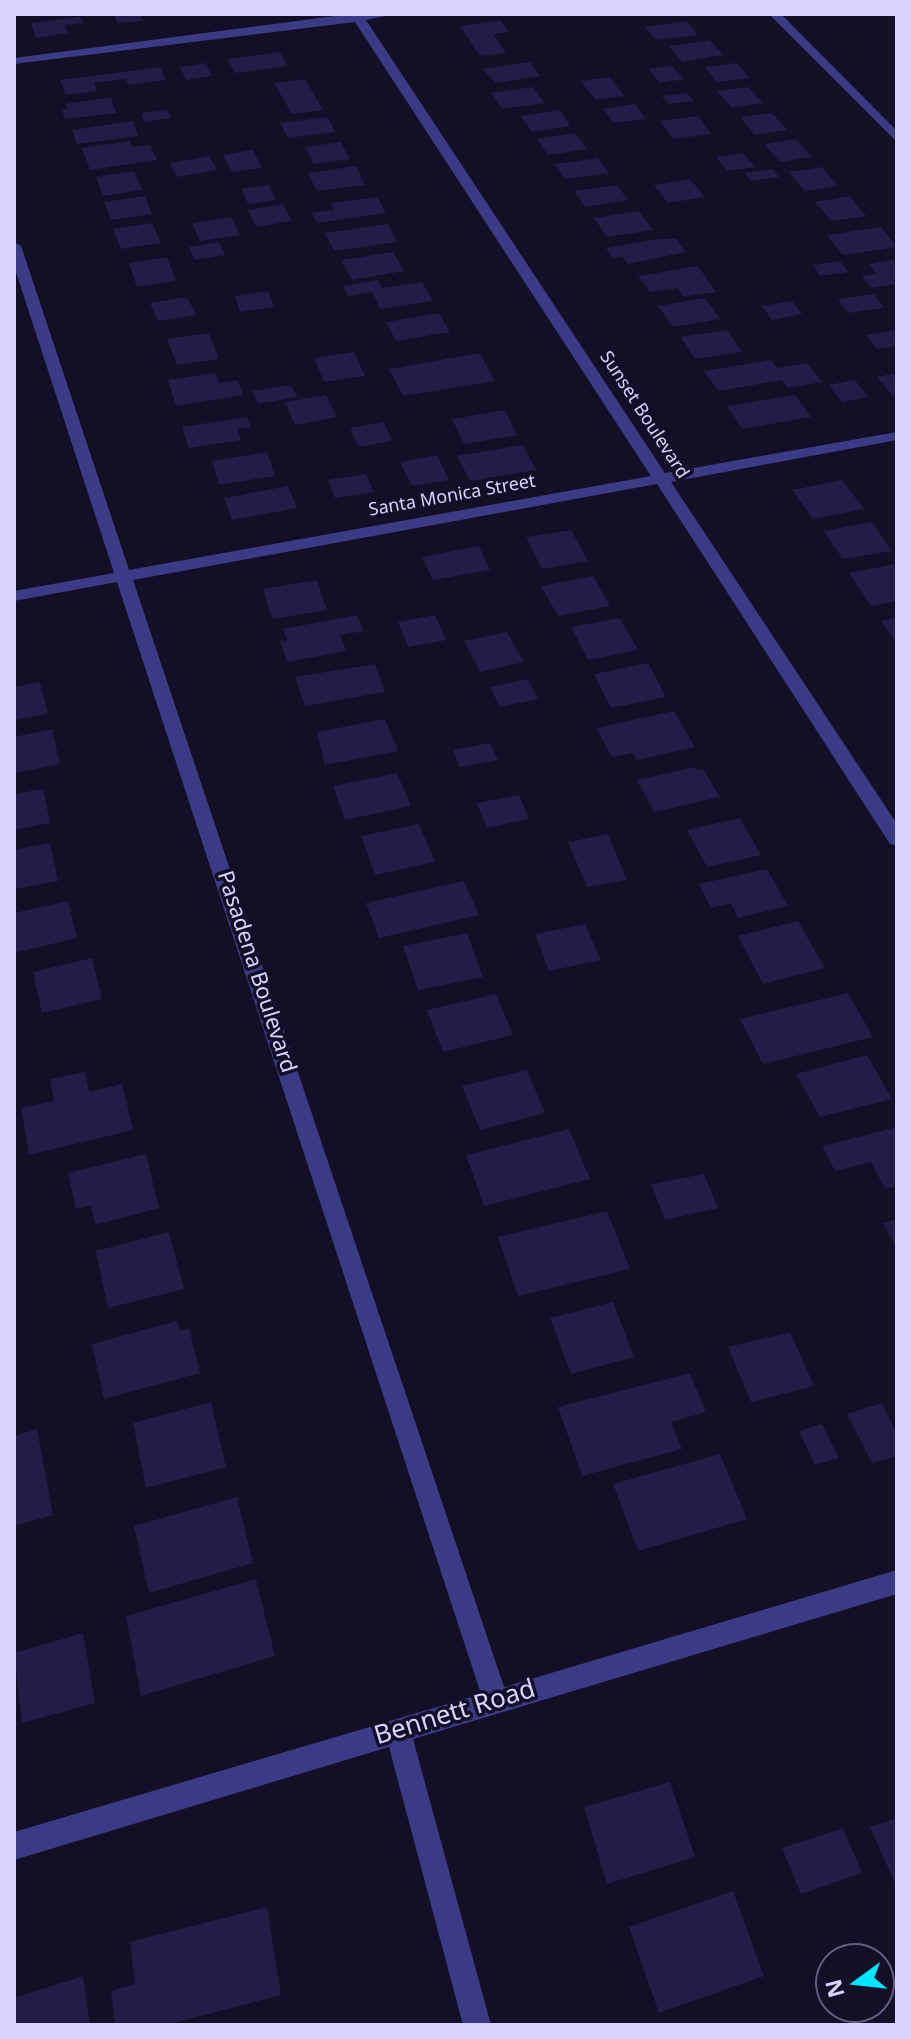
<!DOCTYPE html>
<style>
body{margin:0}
#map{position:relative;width:911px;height:2039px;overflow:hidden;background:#130f26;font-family:"Noto Sans",sans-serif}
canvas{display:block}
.frame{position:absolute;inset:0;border:16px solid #d9d4ff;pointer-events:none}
.north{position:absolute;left:815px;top:1943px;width:80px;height:80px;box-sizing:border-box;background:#130f26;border:2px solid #625e7d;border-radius:50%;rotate:255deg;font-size:22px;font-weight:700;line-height:32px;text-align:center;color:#d9d4ff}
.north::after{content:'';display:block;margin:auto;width:28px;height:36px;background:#00e5ff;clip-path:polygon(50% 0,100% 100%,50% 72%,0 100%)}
</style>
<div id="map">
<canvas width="911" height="2039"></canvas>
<div class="frame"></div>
<div class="north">N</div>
</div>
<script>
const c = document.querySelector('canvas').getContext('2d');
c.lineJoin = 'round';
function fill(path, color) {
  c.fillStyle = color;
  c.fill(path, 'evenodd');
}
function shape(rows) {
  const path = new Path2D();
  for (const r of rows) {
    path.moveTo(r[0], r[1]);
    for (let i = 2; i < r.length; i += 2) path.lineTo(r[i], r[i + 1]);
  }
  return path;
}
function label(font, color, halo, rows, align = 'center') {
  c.font = font + ' "Noto Sans",sans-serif';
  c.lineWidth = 7;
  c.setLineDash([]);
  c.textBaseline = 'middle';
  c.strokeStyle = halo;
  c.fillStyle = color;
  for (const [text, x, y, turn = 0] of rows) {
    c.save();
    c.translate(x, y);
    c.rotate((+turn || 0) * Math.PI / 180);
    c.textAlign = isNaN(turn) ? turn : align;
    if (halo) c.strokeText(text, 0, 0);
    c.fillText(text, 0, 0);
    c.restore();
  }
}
const building = shape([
 [114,14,140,14,143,21,117,23],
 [80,17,83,23,65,25,68,33,36,38,31,23],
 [501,20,509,32,493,34,506,53,480,56,460,26],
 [687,21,698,35,656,40,645,27],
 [710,40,723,55,682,62,669,46],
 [280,52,288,66,235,73,227,59],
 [530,62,540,76,496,83,482,69],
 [206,63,212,76,186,80,180,67],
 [737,63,750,78,717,82,705,67],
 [672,66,684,79,660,83,648,69],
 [160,67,166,80,128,85,126,79,94,83,97,91,66,95,60,80],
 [610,77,624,96,595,100,581,81],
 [305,79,323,110,292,114,274,83],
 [533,87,544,103,502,109,491,93],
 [748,87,763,103,732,108,717,91],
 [687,93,694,101,668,104,662,96],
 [111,97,116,113,65,119,62,110,68,109,65,104],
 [635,104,646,119,614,123,603,109],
 [168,110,171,118,144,122,141,113],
 [560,110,570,126,532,132,521,116],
 [772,113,787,130,755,135,740,117],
 [698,116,711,134,673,139,660,121],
 [328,117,335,132,288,138,280,123],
 [133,121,138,136,77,144,72,130],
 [575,133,587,149,548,155,537,139],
 [796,139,812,157,780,162,764,144],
 [130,141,132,147,150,145,157,160,90,170,82,148],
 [341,142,350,159,314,164,305,147],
 [253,150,262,168,232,172,223,155],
 [743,153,755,167,727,171,716,157],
 [209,156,217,170,177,177,170,163],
 [598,158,609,173,565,179,555,164],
 [356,166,365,185,317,191,308,173],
 [822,167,838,186,805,191,789,172],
 [773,169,779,177,751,181,745,173],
 [134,171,142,190,103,196,96,177],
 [690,179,705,197,668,203,654,185],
 [269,185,276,200,248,204,242,189],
 [617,185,628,200,585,207,574,191],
 [145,196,152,214,111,220,104,202],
 [849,196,866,216,832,221,815,202],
 [377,197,386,213,317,223,312,213,334,210,331,203],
 [283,204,292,221,256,227,248,210],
 [639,211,653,230,607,237,594,218],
 [231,217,240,235,200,241,192,223],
 [152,223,161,243,121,249,113,229],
 [388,224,397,242,334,251,325,233],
 [881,227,897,247,843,255,827,235],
 [658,239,676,239,686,252,628,264,622,256,613,258,606,248],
 [219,242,225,255,194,260,189,247],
 [393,252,404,271,352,280,341,260],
 [167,257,176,281,137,287,129,263],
 [897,259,897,284,871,288,862,276,877,274,869,264],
 [840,261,848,272,820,276,813,265],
 [698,266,716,292,683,297,678,288,650,292,638,276],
 [378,280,382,288,422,282,433,301,380,309,372,292,348,296,343,286],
 [268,291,274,307,240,312,235,296],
 [874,294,884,308,848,313,838,299],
 [187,297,196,315,158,321,150,303],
 [705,298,720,319,673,327,658,306],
 [792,301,802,314,772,320,762,306],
 [439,313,450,332,396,341,386,322],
 [727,330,742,352,695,359,681,337],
 [897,330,897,346,877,349,866,335],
 [209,333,219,359,177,365,167,339],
 [354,352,365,376,324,382,314,358],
 [480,353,495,381,403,396,389,369],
 [771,360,777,368,807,363,822,382,788,388,782,380,718,391,704,371],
 [215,373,219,383,238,380,243,395,176,406,168,380],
 [897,373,897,396,894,397,877,377],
 [855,380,868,397,842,402,829,385],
 [291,385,297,397,258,404,252,391],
 [326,395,337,417,295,425,285,402],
 [795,395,811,417,742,429,727,406],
 [505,410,517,435,464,444,452,419],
 [247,417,251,427,237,429,241,440,189,448,182,427],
 [384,422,392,441,358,447,350,428],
 [523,445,536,470,470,481,457,456],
 [267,452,275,476,219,485,212,461],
 [437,455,449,480,412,486,400,462],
 [366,474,374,492,335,498,328,480],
 [842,480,864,509,813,519,792,490],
 [288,486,297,508,232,520,224,498],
 [872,522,892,551,843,559,823,531],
 [571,530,588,561,542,569,526,537],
 [479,546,490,570,433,580,422,557],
 [895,564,897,601,871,606,849,573],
 [593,576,610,606,558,616,541,586],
 [317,580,327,610,272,619,263,589],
 [357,615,364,631,340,635,346,651,287,662,280,641,287,640,283,629],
 [435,615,446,640,408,647,398,622],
 [620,618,638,650,588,660,571,627],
 [897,618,897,644,881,621],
 [507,632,524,662,480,672,464,641],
 [648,663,666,697,611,708,594,674],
 [375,664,385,692,305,706,295,677],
 [528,679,538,699,500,707,490,687],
 [40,682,48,714,14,720,14,687],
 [674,711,695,747,637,760,633,753,612,757,596,728],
 [385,719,398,751,325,765,317,732],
 [52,729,60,764,14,773,14,737],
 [490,743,498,760,460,767,453,750],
 [695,767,696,770,703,769,720,797,654,812,637,780],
 [397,773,411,806,345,820,333,786],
 [43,789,50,823,14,830,14,794],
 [519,795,529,819,487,828,477,803],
 [740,818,761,855,707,867,687,830],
 [419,824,435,862,375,875,361,836],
 [608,834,627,880,587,887,568,842],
 [50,843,58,881,14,889,14,850],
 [767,869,788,906,738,918,731,903,711,908,699,884],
 [464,881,479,915,379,938,366,903],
 [68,901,77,938,14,953,14,913],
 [798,921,825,968,763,984,738,936],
 [585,924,601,960,549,971,535,934],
 [467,933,483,977,418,990,403,946],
 [92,958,102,999,42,1013,33,972],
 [848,993,873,1037,763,1064,740,1019],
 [496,994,513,1035,443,1052,427,1010],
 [867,1055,892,1099,820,1117,796,1074],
 [527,1070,545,1113,480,1130,462,1086],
 [85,1072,89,1092,122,1084,133,1130,29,1155,21,1108,54,1101,50,1079],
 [897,1127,897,1186,885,1189,871,1162,835,1171,822,1146],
 [569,1129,590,1179,484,1206,466,1155],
 [146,1154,159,1208,95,1225,91,1205,76,1209,68,1173],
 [704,1174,718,1208,665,1220,651,1184],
 [607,1211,630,1269,518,1296,498,1237],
 [897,1219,897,1249,883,1223],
 [169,1232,184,1289,108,1308,96,1251],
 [613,1302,634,1357,571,1374,550,1318],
 [177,1321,180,1331,189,1328,200,1373,104,1399,92,1344],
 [790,1332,814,1386,751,1402,728,1347],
 [690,1373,706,1412,671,1422,682,1449,582,1476,558,1407],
 [211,1402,226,1467,146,1488,133,1423],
 [882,1403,897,1434,897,1456,872,1463,847,1414],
 [822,1424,839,1458,815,1465,799,1431],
 [37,1429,53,1515,14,1526,14,1436],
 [720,1454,747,1519,638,1551,613,1484],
 [237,1497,253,1563,149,1593,134,1526],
 [256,1579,275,1656,141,1696,126,1616],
 [83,1633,95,1703,22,1723,14,1653],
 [670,1782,695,1857,607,1884,584,1807],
 [897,1818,897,1888,870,1827],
 [843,1828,862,1873,801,1894,782,1848],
 [733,1891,764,1976,659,2013,629,1927],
 [267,1907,281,1995,166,2025,115,2025,111,1991,135,1984,130,1942],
 [83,1976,90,2025,14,2025,14,1998]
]);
const minor = shape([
 [350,14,395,14,366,20,665,473,897,432,897,440,671,482,897,824,897,846,890,844,657,484,133,580,504,1687,897,1570,897,1594,413,1739,491,2025,463,2025,389,1747,14,1860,14,1832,481,1694,117,582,14,601,14,591,114,573,14,266,14,242,21,246,129,570,651,476,355,22,14,64,14,58,350,14],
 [769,14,781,14,897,131,897,142,769,14]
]);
const farStreetnames = [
 ["Sunset Boulevard",644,415,57],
 ["Santa Monica Street",452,496,-10]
];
const streetNames = [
 ["Pasadena Boulevard",256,972,72]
];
const nearStreetnames = [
 ["Bennett Road",455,1713,-17]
];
fill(building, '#241b47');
fill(minor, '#3d3a85');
label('18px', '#d9d4ff', '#130f26', farStreetnames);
label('22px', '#d9d4ff', '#130f26', streetNames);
label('26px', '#d9d4ff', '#130f26', nearStreetnames);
</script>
